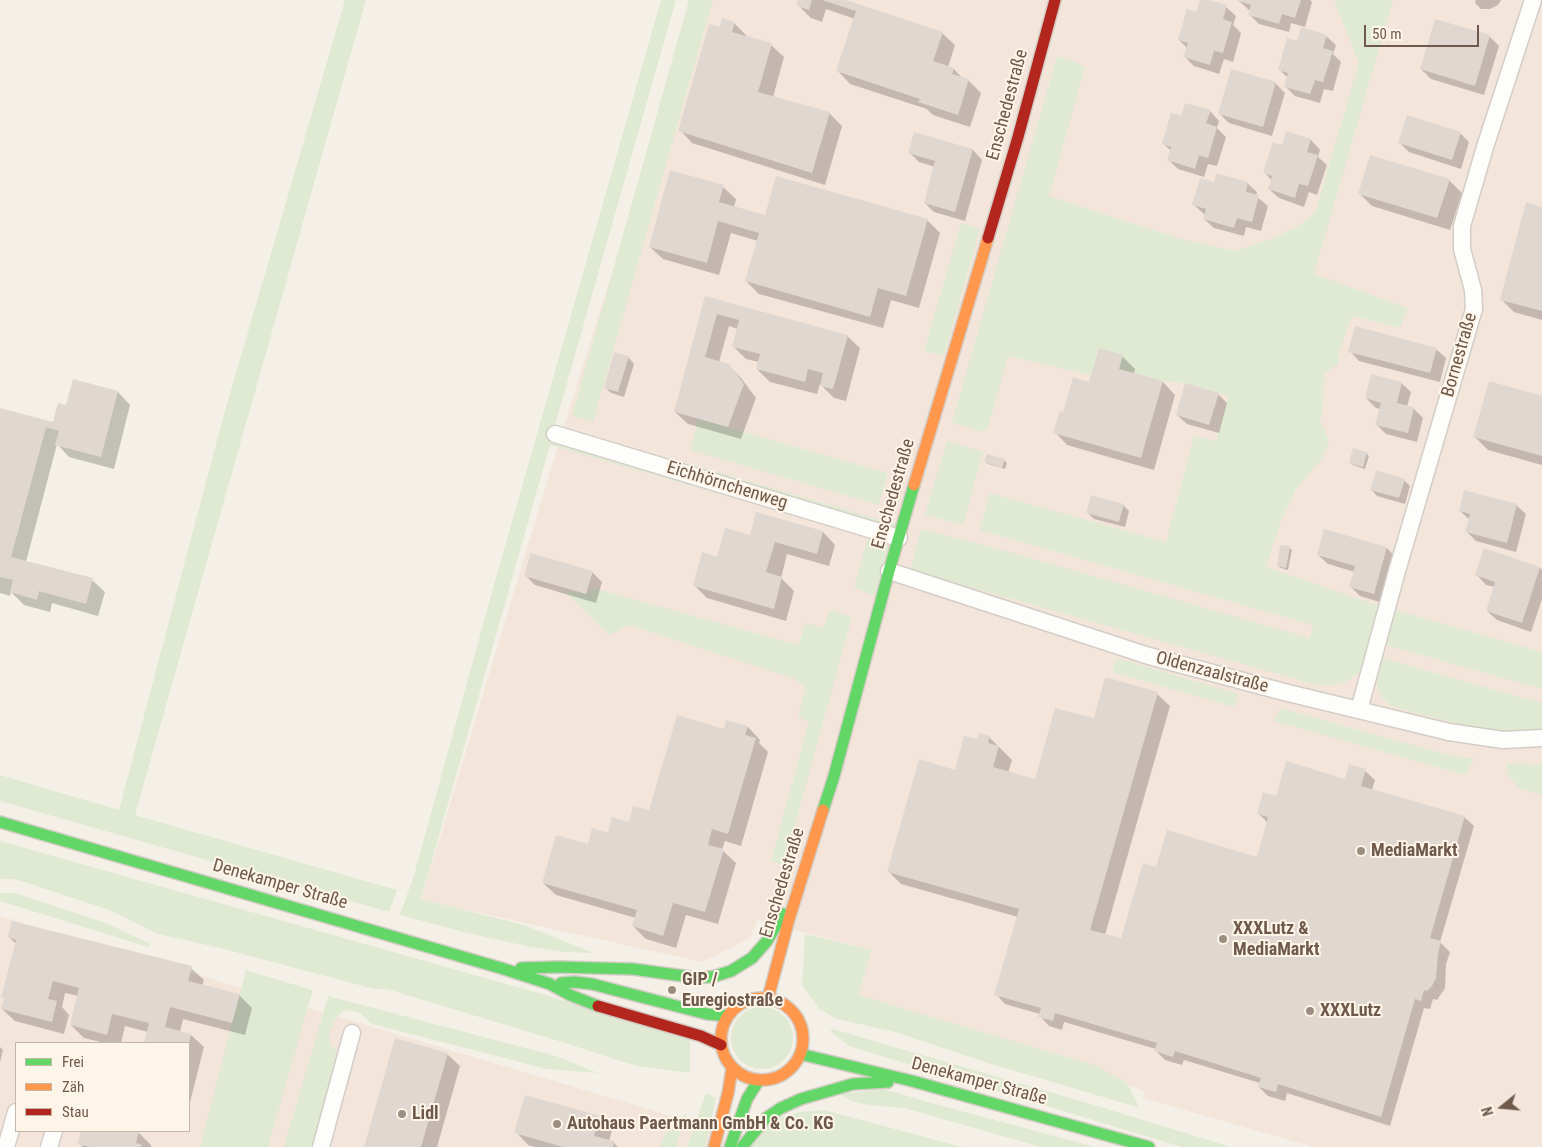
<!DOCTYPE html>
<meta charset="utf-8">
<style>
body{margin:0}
#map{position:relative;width:1542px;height:1147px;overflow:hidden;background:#f4f0e7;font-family:"Roboto Condensed",sans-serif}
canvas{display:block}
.legend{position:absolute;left:15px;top:1042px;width:175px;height:90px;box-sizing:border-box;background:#fdf5e8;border:1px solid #c4b7a9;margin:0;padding:6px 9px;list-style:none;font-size:15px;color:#6e594b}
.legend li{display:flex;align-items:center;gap:10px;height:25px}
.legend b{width:25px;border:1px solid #c4b7a9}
.north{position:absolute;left:1477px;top:1082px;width:50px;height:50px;-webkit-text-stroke:4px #fdf5e8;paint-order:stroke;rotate:253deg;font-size:14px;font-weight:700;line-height:20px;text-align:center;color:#6e594b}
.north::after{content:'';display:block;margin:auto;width:18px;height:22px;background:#6e594b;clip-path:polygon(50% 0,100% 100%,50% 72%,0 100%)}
.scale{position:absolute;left:1364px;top:25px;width:115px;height:22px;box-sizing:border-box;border:2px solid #6e594b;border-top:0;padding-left:6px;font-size:15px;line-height:18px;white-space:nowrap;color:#6e594b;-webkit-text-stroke:4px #fdf5e8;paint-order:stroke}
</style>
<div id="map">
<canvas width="1542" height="1147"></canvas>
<ul class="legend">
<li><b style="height:6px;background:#63d668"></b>Frei</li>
<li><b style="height:6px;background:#ff974d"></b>Zäh</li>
<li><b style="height:6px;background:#b3261e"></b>Stau</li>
</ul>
<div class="north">N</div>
<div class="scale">50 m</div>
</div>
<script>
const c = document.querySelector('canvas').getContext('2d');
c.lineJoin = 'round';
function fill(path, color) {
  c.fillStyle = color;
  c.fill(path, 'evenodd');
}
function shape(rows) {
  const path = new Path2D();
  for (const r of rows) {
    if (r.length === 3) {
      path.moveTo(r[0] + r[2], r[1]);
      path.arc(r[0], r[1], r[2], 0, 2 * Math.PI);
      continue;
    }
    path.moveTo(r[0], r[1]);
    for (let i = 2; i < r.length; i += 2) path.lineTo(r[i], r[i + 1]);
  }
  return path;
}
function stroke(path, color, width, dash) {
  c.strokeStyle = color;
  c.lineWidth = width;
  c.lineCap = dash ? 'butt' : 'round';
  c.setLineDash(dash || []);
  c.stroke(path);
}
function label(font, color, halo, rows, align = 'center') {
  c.font = font + ' "Roboto Condensed",sans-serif';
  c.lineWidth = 4;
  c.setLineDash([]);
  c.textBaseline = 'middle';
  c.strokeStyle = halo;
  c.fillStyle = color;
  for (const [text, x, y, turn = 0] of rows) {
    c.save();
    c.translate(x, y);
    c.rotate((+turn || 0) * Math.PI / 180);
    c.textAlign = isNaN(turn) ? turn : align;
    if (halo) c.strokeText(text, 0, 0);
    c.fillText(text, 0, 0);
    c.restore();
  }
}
const commercial = shape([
 [697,0,1542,0,1542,1147,1313,1147,1143,1098,1145,1091,857,995,871,950,758,920,750,938,702,962,421,900,561,436],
 [0,916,655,1111,711,1130,734,1147,0,1147],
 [16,1043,189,1043,189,1131,16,1131]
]);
const green = shape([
 [345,0,366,0,135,815,397,890,389,912,0,801,0,775,119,810,224,414],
 [661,0,676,0,555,425,896,524,876,596,854,588,868,537,550,445,421,899,524,925,594,953,565,952,531,947,467,933,400,915,414,875,495,581],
 [689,0,713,0,593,422,572,416],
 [1334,0,1393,0,1314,274,1408,308,1400,328,1352,316,1339,352,1338,364,1324,374,1323,407,1320,419,1329,441,1322,459,1296,489,1282,519,1266,567,1380,606,1364,663,1359,673,1348,681,1334,685,1317,685,913,571,911,567,921,529,1006,551,1310,638,1313,625,979,530,990,493,1166,542,1194,436,1216,441,1229,396,1185,383,1163,381,1119,369,1099,348,1091,375,1008,356,988,428,982,432,952,422,1057,56,1073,61,1085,67,1049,196,1181,239,1235,251,1271,239,1297,227,1315,213,1359,63],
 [961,223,980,229,944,356,924,351],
 [698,419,888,473,879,505,690,450],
 [947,441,983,452,963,525,925,515],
 [593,588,798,645,806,623,823,628,830,610,852,617,784,865,771,861,809,721,798,717,805,692,803,685,793,678,628,625,610,635,564,591,586,594],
 [1395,610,1542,652,1542,689,1386,645],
 [1116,658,1238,694,1234,707,1112,672],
 [1382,658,1542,703,1542,728,1528,731,1484,731,1391,706,1382,698,1377,688,1377,676],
 [1280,708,1445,754,1474,759,1465,775,1274,721],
 [1506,763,1542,765,1542,795,1519,788,1509,776],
 [0,841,542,994,690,1040,690,1073,636,1066,565,1043,387,989,374,989,220,948,158,934,112,911,15,879,0,879],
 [0,893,15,893,106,923,151,944,148,947,0,901],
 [805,934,872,950,858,995,1094,1065,1126,1082,1140,1108,988,1063,895,1032,837,1019,819,1009,802,985],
 [246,970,312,990,312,993,268,1147,200,1147],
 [328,996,556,1056,598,1073,547,1069,372,1024,360,1013,351,1010,341,1012,336,1018,330,1032,329,1041,332,1047,339,1053,315,1147,284,1147],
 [762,1038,31],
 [833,1029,1091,1104,1231,1147,1182,1147,868,1052,849,1046,830,1031],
 [884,1089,924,1101,1095,1147,1041,1147,904,1108,869,1105,854,1102,839,1094],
 [706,1093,716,1098,705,1147,687,1147],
 [824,1110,962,1147,747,1147,774,1119,799,1112],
 [687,1113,676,1147,660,1147,667,1130]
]);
const shadow = shape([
 [800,0,842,0,942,33,955,45,948,67,954,69,963,79,969,81,981,93,970,127,933,115,927,109,850,84,838,71,855,19,826,9,822,22,811,18,798,5],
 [1201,0,1226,7,1236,16,1233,25,1241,33,1233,62,1224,59,1219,74,1194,66,1185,57,1187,48,1179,40,1197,14],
 [1238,0,1310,0,1312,2,1305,27,1291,23,1289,32,1259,24,1249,14,1250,11],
 [1476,0,1501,0,1498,5,1490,9,1481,9,1475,3],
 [734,23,747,36,746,37,771,45,784,57,773,97,829,113,842,126,825,185,692,143,680,130],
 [1326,36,1336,45,1333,54,1341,62,1333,91,1324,89,1320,103,1295,96,1285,86,1288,78,1279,69,1298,43],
 [1489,36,1499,46,1484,95,1431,79,1421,69],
 [1275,83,1285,93,1272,136,1229,123,1220,114],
 [1210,111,1219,121,1217,128,1226,137,1217,166,1208,164,1204,177,1178,169,1169,160,1171,151,1164,144,1182,117],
 [1287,133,1311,140,1320,150,1318,157,1327,165,1317,195,1309,192,1304,207,1279,198,1269,189,1272,181,1265,173,1282,147],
 [1460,133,1469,142,1461,169,1409,152,1400,143],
 [973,150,982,160,965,221,934,212,925,203,935,167,919,162,909,152],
 [1449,180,1462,193,1450,230,1372,206,1360,194],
 [1247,183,1257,192,1256,196,1268,206,1261,231,1246,227,1244,236,1214,228,1204,219,1205,215,1194,205,1214,184],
 [723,187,736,199,734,207,766,216,927,220,940,233,919,308,891,300,883,328,759,294,746,281,758,241,731,233,719,275,663,259,650,247],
 [1542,208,1542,320,1514,312,1502,300],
 [706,298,847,336,860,348,846,401,834,398,820,384,817,394,770,382,757,369,759,362,746,359,733,346,738,329,729,326,719,362,728,365,741,378,756,398,741,439,688,424,675,412],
 [1436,349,1446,358,1440,382,1359,361,1350,351],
 [1122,356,1135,369,1134,374,1163,382,1175,395,1154,470,1067,445,1055,432,1090,383],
 [628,357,634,364,624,397,611,393,605,387],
 [74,381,118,392,130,405,114,469,69,457,57,444,26,562,92,580,105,592,98,616,52,603,50,612,24,605,11,592,10,596,0,593,0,409,54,423,67,407],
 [1401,383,1411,392,1407,407,1413,408,1423,418,1417,442,1386,434,1377,425,1380,409,1376,408,1366,398],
 [1218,394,1227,403,1219,433,1187,424,1177,415],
 [1542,397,1542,465,1488,450,1475,437],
 [1366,453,1369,456,1365,469,1353,465,1350,462],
 [1004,460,1007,463,1005,469,988,464,986,462],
 [1404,480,1410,486,1405,504,1377,496,1371,489],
 [1123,505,1129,511,1125,527,1094,519,1088,513],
 [1516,505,1526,514,1516,552,1476,541,1467,532,1470,520,1460,511],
 [823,532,835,545,829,566,787,554,781,578,794,591,786,621,707,598,694,585,718,558,750,536],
 [1289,548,1292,550,1288,570,1281,568,1278,566],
 [1387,548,1396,558,1383,603,1360,596,1351,587,1355,572,1328,564,1318,555],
 [1485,550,1540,568,1542,570,1542,599,1531,632,1497,620,1487,611,1495,587,1486,585,1477,575],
 [592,572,602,582,596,603,535,585,525,575],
 [1157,694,1170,706,1105,935,1122,940,1157,868,1258,858,1268,823,1258,813,1277,797,1346,780,1365,771,1375,780,1372,790,1464,817,1474,826,1440,942,1450,952,1446,964,1445,988,1437,1000,1433,999,1430,1009,1424,1008,1390,1126,1287,1093,1285,1101,1268,1096,1259,1087,1260,1083,1184,1060,1182,1065,1165,1060,1156,1051,1156,1049,1064,1022,1062,1030,1049,1026,1040,1016,1040,1014,1005,1004,996,994,1018,917,901,884,888,871,978,741,989,737,1012,760,1008,773,1036,781,1095,720],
 [748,727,760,740,759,743,768,752,741,846,725,841,722,850,736,863,718,924,686,915,676,948,646,939,633,926,636,918,556,895,543,883,588,846,650,812,725,730],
 [9,937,191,968,204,980,202,986,239,995,252,1008,245,1035,183,1019,180,1032,191,1035,204,1047,189,1106,189,1043,145,1043,148,1032,125,1026,121,1043,105,1043,84,1038,71,1025,78,996,65,993,62,1007,69,1015,64,1034,15,1021,2,1009,5,999,3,997,16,944],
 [0,1047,3,1050,0,1062],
 [447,1054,460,1066,437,1147,365,1147],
 [599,1117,612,1130,609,1141,613,1142,618,1147,535,1147,528,1145,516,1132],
 [82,1131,134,1131,138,1132,151,1145,151,1147,83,1147,79,1143]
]);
const building = shape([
 [798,0,812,0,809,10,797,6],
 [822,0,846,0,943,32,933,61,954,68,952,74,969,79,958,115,918,102,920,99,836,71,856,11],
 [1200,0,1209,0,1227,5,1223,19,1232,22,1223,53,1214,51,1210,65,1183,57,1188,43,1178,40,1187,9,1196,12],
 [1236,0,1301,0,1295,18,1282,14,1279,24,1248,15,1251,5],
 [722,18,735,22,732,32,772,43,758,92,830,112,812,173,678,131,709,24,720,27],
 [1435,19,1490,35,1475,86,1420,69],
 [1301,27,1327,35,1323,48,1333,51,1323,82,1315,80,1310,94,1284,87,1288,73,1278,70,1287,38,1297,41],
 [1231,69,1276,82,1263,127,1218,114],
 [1185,103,1211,110,1206,123,1217,127,1208,158,1199,155,1195,169,1167,160,1171,147,1162,144,1171,113,1181,116],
 [1407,115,1461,132,1452,160,1398,143],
 [1286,131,1311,139,1307,152,1318,155,1308,186,1299,184,1295,198,1268,189,1272,176,1263,173,1273,142,1282,145],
 [914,132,973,149,955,212,924,203,935,161,908,153],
 [1370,155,1450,179,1437,218,1358,194],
 [670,170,724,185,719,202,765,215,776,176,928,219,906,296,878,288,870,317,745,281,759,233,718,221,707,263,649,247],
 [1216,173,1248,182,1246,192,1259,195,1252,222,1237,218,1234,228,1203,219,1206,209,1192,205,1200,178,1214,182],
 [1526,202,1542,207,1542,311,1500,300],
 [705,296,848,335,833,389,820,386,823,373,808,369,805,382,756,369,760,354,732,347,739,320,717,314,705,357,729,364,744,384,728,427,674,412],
 [1355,326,1437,348,1430,373,1348,352],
 [1099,348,1123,355,1119,369,1163,381,1141,458,1053,433,1060,411,1063,412,1073,377,1089,382],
 [614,352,629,356,618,392,604,388],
 [1371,374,1402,382,1397,403,1414,407,1408,433,1375,425,1381,403,1365,398],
 [73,379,118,391,101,457,55,445,59,431,46,427,11,557,93,578,86,604,39,591,37,600,10,592,13,580,0,577,0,408,53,422,58,403,66,405],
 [1489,381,1542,396,1542,456,1473,437],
 [1185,383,1219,393,1209,425,1176,415],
 [1353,448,1367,452,1363,467,1349,463],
 [987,454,1005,459,1002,468,984,462],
 [1376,470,1405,479,1399,498,1370,490],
 [1464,490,1517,504,1507,543,1465,532,1470,514,1459,511],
 [1091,495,1124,504,1119,522,1086,513],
 [756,512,823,531,817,554,775,542,766,572,782,577,774,609,693,586,702,552,717,557,725,528,750,535],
 [1324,529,1387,547,1374,594,1349,587,1355,566,1317,555],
 [1280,545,1290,546,1286,568,1277,566],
 [1484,548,1540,567,1522,623,1486,611,1495,582,1475,575],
 [531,553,593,571,586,594,524,576],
 [1105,677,1158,692,1090,930,1121,938,1143,863,1156,867,1167,830,1257,857,1268,817,1257,814,1263,792,1276,796,1286,761,1345,779,1349,764,1366,769,1361,786,1465,816,1430,938,1441,941,1438,954,1436,978,1432,986,1427,991,1424,990,1421,1001,1415,999,1381,1117,1278,1084,1276,1092,1258,1087,1261,1078,1175,1051,1173,1057,1154,1051,1157,1043,1055,1013,1053,1021,1038,1017,1041,1008,994,995,1019,909,887,872,919,759,955,770,964,736,977,739,979,733,990,736,988,743,999,746,993,767,1035,779,1055,708,1094,718],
 [677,715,724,729,726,720,748,726,745,735,756,738,728,834,712,829,708,845,724,849,705,912,673,903,663,936,632,926,637,910,542,883,556,835,588,844,592,828,608,833,612,817,629,822,633,806,649,810],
 [12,921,192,966,188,981,240,994,232,1023,170,1007,165,1027,191,1034,189,1043,144,1043,149,1023,112,1014,107,1035,70,1025,79,988,53,981,48,999,57,1001,52,1022,1,1009,4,998,1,998,16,940,8,937],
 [395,1038,448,1053,421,1147,364,1147],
 [525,1095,600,1116,594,1136,614,1141,613,1147,563,1147,514,1133],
 [81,1131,139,1131,136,1143,142,1145,141,1147,90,1147,77,1144]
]);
const street = shape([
 [555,434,899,538],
 [889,571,1149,656,1284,692,1449,732,1503,740,1542,738],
 [1359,710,1397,571,1474,309,1473,290,1462,249,1462,226,1485,147,1533,0],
 [6,1147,16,1112],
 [49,1147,54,1131],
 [321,1147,352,1033]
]);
const fast = shape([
 [823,810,834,776,889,571,914,485],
 [0,822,504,969,550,984,570,995,598,1006],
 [521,968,558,967,633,969,691,977,712,977,731,971,752,958,767,941,783,914],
 [561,983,574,982,592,984,707,1014,727,1016],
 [800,1054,912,1081,1149,1147],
 [730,1147,747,1099,759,1080],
 [742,1147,766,1118,781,1108,801,1099,853,1084,888,1082]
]);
const slow = shape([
 [914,485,988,238],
 [768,998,789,919,823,810],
 [762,1039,41],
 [714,1147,728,1093,732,1068]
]);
const jam = shape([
 [988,238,1018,137,1055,0],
 [598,1006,701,1036,721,1045]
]);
const markers = [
 [1361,851,5,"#9d8e82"],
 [1223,939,5,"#9d8e82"],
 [672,990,5,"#9d8e82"],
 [1310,1011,5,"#9d8e82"],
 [402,1114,5,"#9d8e82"],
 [557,1124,5,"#9d8e82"]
];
const streetNames = [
 ["Enschedestraße",1008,105,-75],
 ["Bornestraße",1460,355,-74],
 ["Eichhörnchenweg",727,486,17],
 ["Enschedestraße",894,494,-74],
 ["Oldenzaalstraße",1212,673,15],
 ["Enschedestraße",783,883,-73],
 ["Denekamper Straße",280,885,16],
 ["Denekamper Straße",979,1082,15]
];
const poiNames = [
 ["MediaMarkt",1371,851],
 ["XXXLutz &",1233,929],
 ["MediaMarkt",1233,950],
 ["GIP /",682,980],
 ["Euregiostraße",682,1001],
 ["XXXLutz",1320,1011],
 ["Lidl",412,1114],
 ["Autohaus Paertmann GmbH & Co. KG",567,1124]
];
fill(commercial, '#f4e5db');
fill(green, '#e0ead3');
fill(shadow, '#0003');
fill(building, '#e0d8d0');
stroke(street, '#d3cdc6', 19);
stroke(fast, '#d3ccc4', 14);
stroke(slow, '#d3ccc4', 14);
stroke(jam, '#d3ccc4', 14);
stroke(street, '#fdfdfb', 16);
stroke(fast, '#63d668', 11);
stroke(slow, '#ff974d', 11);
stroke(jam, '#b3261e', 11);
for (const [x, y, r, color] of markers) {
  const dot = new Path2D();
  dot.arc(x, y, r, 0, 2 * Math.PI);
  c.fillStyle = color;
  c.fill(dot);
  stroke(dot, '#fdf5e8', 2);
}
label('18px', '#6e594b', '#fdf5e8', streetNames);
label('bold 18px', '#6e594b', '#fdf5e8', poiNames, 'left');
</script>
